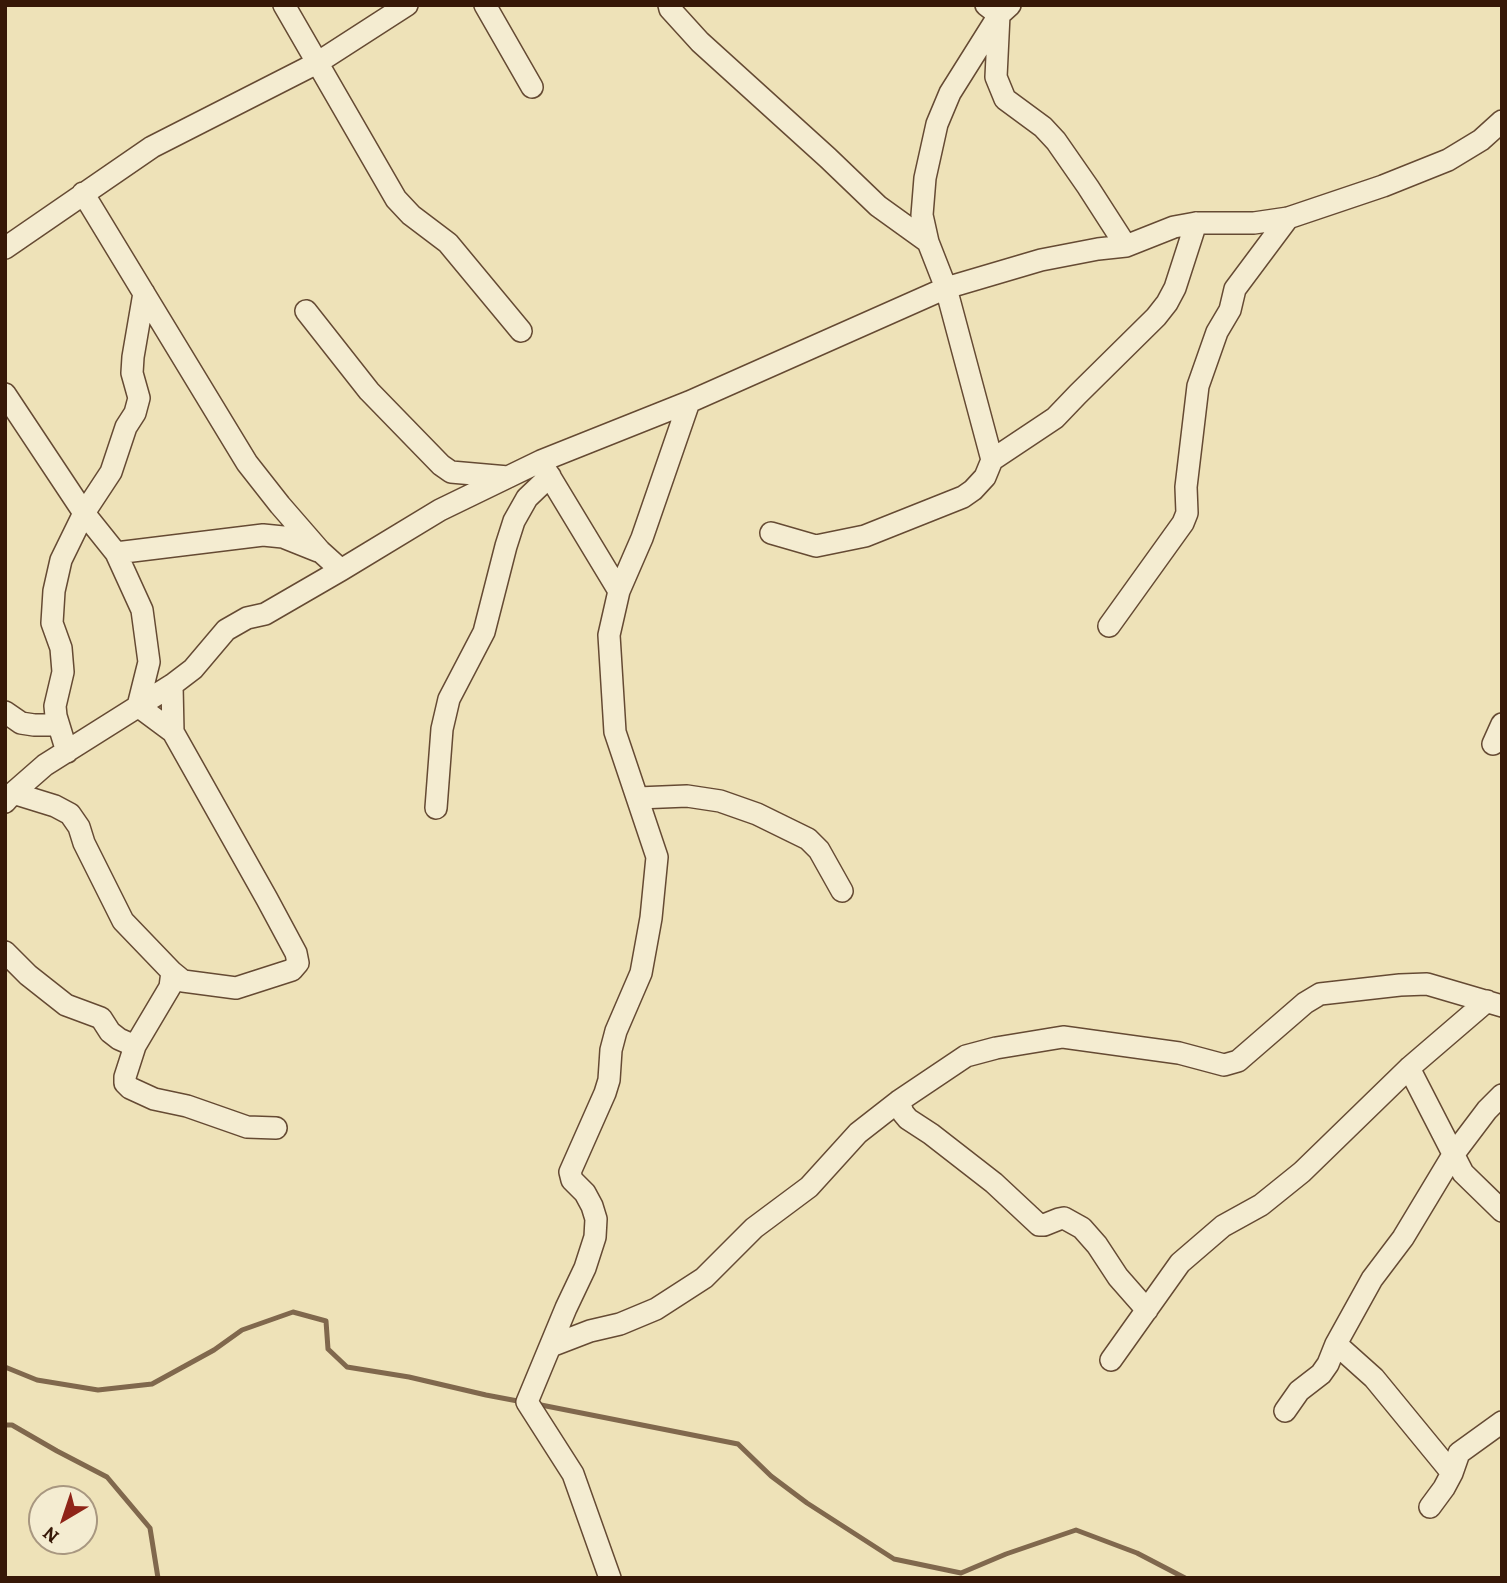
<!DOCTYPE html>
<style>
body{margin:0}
#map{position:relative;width:1507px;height:1583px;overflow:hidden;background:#eee2b8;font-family:Alegreya,serif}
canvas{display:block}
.frame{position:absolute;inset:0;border:7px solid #371807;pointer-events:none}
.north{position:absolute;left:28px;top:1485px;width:70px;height:70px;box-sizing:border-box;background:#f4ecd1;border:2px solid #a89780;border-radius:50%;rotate:219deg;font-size:19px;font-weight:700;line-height:28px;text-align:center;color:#371807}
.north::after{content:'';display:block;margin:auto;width:24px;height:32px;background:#8f2418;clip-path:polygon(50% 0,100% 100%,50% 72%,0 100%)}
</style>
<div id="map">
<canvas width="1507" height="1583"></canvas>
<div class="frame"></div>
<div class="north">N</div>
</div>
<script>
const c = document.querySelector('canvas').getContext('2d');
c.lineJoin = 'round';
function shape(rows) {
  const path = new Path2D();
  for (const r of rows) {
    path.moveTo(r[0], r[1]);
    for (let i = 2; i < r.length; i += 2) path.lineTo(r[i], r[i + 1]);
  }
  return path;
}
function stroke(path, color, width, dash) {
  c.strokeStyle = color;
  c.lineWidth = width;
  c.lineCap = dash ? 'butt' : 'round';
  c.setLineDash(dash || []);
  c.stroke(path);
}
const stream = shape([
 [5,1367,37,1380,98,1390,152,1384,214,1350,242,1330,293,1312,326,1321,328,1349,347,1367,409,1377,486,1395,523,1402],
 [536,1404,738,1444,771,1476,807,1503,894,1559,961,1573,1006,1554,1076,1530,1137,1553,1185,1578],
 [5,1425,12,1425,57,1451,107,1477,150,1528,158,1578]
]);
const minor = shape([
 [284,5,396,199,411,215,448,243,521,331],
 [485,5,532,87],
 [669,5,670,9,700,42,828,158,878,206,928,242],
 [986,5,999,15,996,77,1005,99,1043,127,1056,141,1088,187,1126,246],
 [83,193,247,463,280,505,320,551,341,570],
 [5,248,152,147,317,63,407,5],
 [306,311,369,391,441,465,451,472,508,477],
 [5,394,84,513,116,553,142,610,149,662,138,706,173,732,267,899,296,953,298,963,292,970,236,988,183,981,172,972],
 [992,460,1055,418,1078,394,1156,317,1167,303,1175,288,1196,223],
 [544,467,619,591],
 [771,533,816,546,865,536,963,497,973,490,985,477,992,460,946,288,928,242,922,215,925,178,937,124,950,93,999,15,1010,5],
 [116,553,263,535,283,537,318,551],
 [1109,626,1183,523,1187,513,1186,487,1198,386,1217,332,1230,310,1235,289,1288,218],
 [172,685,173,732],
 [5,712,21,723,34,725,58,725],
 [1493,744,1502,724],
 [67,752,56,716,55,706,63,672,61,648,52,623,54,591,61,560,84,513,111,472,126,427,135,413,139,398,132,373,133,357,144,293],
 [13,793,55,806,70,814,79,827,84,843,123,921,172,972,170,987,135,1046,125,1077,125,1083,130,1088,154,1099,187,1106,247,1127,276,1128],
 [638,798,687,796,720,801,757,814,808,839,819,850,842,891],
 [5,802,13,793,45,765,172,685,193,669,226,630,247,618,265,614,341,570,440,510,541,461,689,402,946,288,1041,260,1098,249,1126,246,1174,227,1196,223,1254,223,1288,218,1383,186,1448,160,1481,140,1502,121],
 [436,808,442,729,449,699,484,632,506,546,514,521,527,498,550,476],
 [5,952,28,975,66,1005,101,1018,110,1032,119,1039,135,1046],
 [1409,1068,1463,1173,1502,1211],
 [899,1101,903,1113,908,1119,931,1134,994,1183,1039,1225,1044,1225,1059,1219,1064,1218,1082,1228,1097,1245,1118,1277,1147,1310],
 [1336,1344,1374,1378,1452,1473],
 [551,1346,590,1331,620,1324,656,1309,704,1278,754,1228,809,1187,858,1133,899,1101,966,1056,996,1048,1063,1037,1179,1053,1224,1065,1238,1061,1305,1003,1320,994,1400,985,1427,984,1502,1006],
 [1111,1360,1180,1263,1223,1226,1261,1205,1302,1172,1409,1068,1487,1001],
 [1285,1411,1299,1391,1321,1374,1328,1364,1336,1344,1372,1279,1403,1238,1453,1155,1487,1110,1502,1095],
 [1430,1507,1444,1488,1452,1473,1459,1453,1502,1422],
 [610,1578,573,1474,527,1402,566,1308,585,1268,595,1237,596,1219,592,1206,585,1193,572,1180,570,1172,605,1093,609,1080,611,1050,616,1031,641,973,651,918,657,857,615,732,609,635,619,591,642,538,689,402]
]);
stroke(stream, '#80684d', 5);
stroke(minor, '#654a33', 24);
stroke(minor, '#f4ecd1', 21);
</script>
